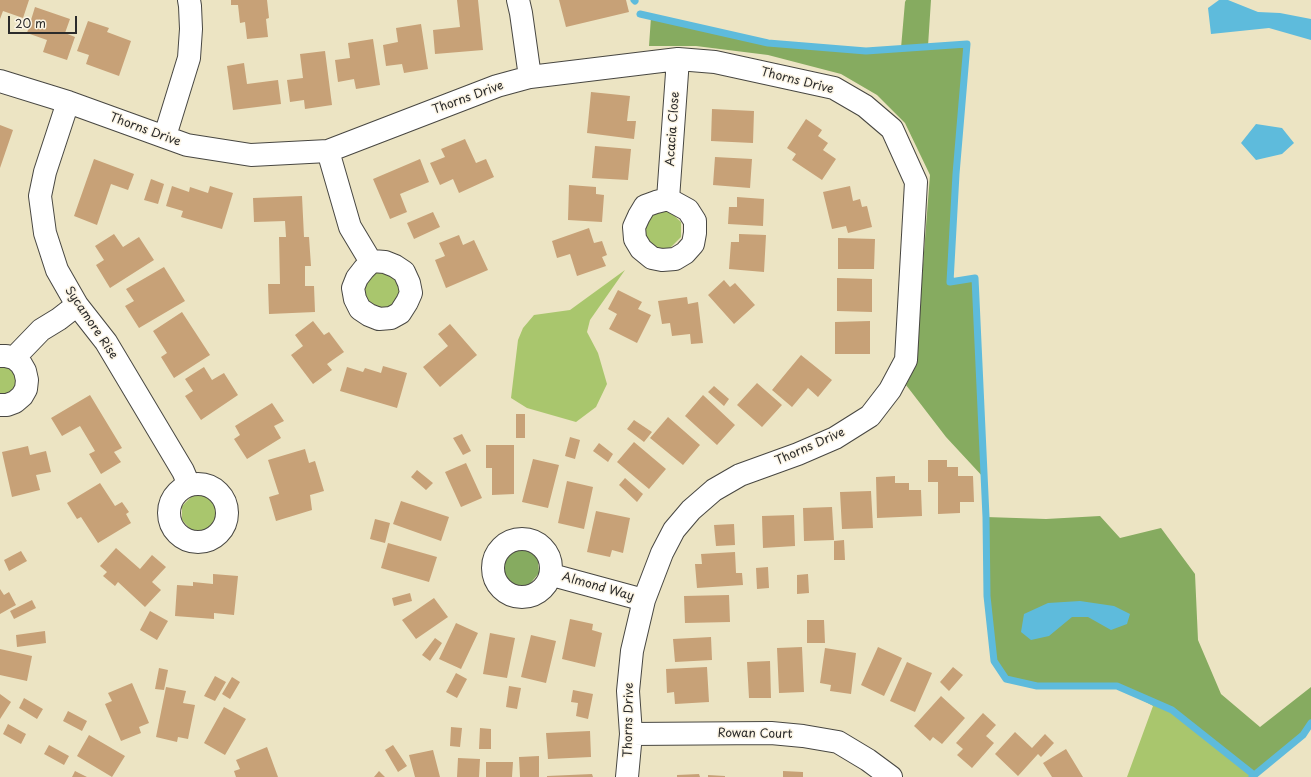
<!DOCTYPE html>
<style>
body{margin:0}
#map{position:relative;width:1311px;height:777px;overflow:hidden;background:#ece4c3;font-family:"Playpen Sans",sans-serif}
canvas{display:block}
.scale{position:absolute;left:8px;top:16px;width:69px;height:18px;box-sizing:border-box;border:2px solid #2b2b2b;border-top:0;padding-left:5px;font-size:12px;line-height:14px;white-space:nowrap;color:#2b2b2b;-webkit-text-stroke:3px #fcf5e5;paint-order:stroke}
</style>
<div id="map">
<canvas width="1311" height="777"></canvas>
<div class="scale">20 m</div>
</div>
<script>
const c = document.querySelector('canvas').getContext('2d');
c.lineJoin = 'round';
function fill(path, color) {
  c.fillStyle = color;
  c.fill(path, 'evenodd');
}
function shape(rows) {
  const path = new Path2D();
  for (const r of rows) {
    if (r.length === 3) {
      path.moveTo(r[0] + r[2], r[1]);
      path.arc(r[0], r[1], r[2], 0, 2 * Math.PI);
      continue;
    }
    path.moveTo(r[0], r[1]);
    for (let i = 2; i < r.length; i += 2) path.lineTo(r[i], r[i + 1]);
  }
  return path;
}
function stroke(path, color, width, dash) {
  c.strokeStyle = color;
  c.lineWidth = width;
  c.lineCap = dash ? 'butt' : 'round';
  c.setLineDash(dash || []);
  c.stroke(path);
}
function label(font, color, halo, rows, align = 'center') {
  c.font = font + ' "Playpen Sans",sans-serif';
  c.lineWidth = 3;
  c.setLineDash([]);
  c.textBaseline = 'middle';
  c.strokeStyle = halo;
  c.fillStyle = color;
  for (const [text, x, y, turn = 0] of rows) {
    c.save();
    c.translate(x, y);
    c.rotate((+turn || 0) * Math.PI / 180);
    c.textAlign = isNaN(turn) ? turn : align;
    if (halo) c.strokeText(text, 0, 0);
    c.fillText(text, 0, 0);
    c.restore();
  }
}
const green = shape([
 [655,212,670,212,681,222,681,237,670,248,655,248,644,238,644,223],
 [625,270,590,320,587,332,598,353,607,384,596,407,576,422,527,408,511,398,518,340,523,328,534,315,570,310],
 [374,272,390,273,400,284,399,300,388,310,372,309,362,298,363,282],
 [0,361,13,365,20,388,0,400],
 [193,495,208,496,218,507,217,521,206,532,192,531,182,520,182,506],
 [1117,686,1172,710,1254,775,1252,777,1127,777,1153,706]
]);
const forest = shape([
 [906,0,931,0,928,46,967,44,956,174,950,282,975,278,984,478,946,437,906,385,915,367,930,175,905,123,877,95,841,74,768,55,696,46,649,46,651,17,768,43,866,51,901,48,905,2],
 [1100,516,1120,538,1161,528,1195,574,1198,640,1221,694,1260,727,1311,687,1311,724,1303,735,1254,775,1172,710,1117,686,1037,686,1006,679,994,661,987,596,986,517,1046,519],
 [526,548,538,558,539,573,529,585,514,586,502,576,501,561,511,549]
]);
const water = shape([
 [1219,0,1228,0,1258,12,1280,13,1311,19,1311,40,1269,28,1211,34,1208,8],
 [1256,124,1282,128,1294,143,1282,154,1256,160,1241,143],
 [1080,601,1114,606,1130,614,1127,624,1111,630,1088,617,1072,617,1049,636,1031,640,1021,632,1024,614,1048,603]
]);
const stream = shape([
 [634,0,635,1],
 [640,14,768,43,866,51,967,44,956,174,950,282,975,278,986,517,987,596,994,661,1006,679,1037,686,1117,686,1172,710,1254,775],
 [1252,777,1303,735,1311,723]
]);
const building = shape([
 [0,0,29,0,23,18,3,11,0,19],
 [231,0,267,0,269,18,266,19,268,37,247,39,245,22,240,23,238,5,231,5],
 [457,0,478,0,483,50,435,54,433,30,460,27],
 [559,0,626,0,629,12,566,27],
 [35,7,70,19,65,33,75,37,67,60,43,52,47,40,27,33],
 [88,21,109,28,107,32,131,41,119,76,86,64,89,55,77,51],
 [421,24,428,69,404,73,402,64,386,66,383,45,398,42,396,28],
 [373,39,380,85,356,89,354,79,338,82,335,60,350,58,348,43],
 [325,51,332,105,305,109,304,100,290,102,287,80,303,78,300,54],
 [244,63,247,84,278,80,281,104,233,110,227,66],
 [591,92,630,96,627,121,636,121,634,139,587,133],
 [712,109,754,111,753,143,711,141],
 [806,119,822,130,818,136,828,143,823,150,836,159,822,180,792,160,796,154,787,148],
 [0,125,13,130,0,168],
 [465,139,476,163,486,159,494,177,459,193,453,179,440,185,430,163,445,157,441,149],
 [595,146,631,149,628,180,592,178],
 [715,157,752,159,750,188,713,185],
 [94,159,134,174,128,190,111,184,97,225,74,216],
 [420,159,429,182,400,194,407,212,390,219,373,179],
 [151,179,164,184,158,204,144,200],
 [569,185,596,187,596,194,604,195,602,222,568,220],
 [172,186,189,192,190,187,208,193,210,186,233,193,222,229,181,217,183,211,166,206],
 [850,186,853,201,860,199,862,207,867,206,872,227,848,233,846,226,832,229,823,192],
 [302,196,304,237,309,237,311,266,305,266,305,286,314,286,315,312,269,314,268,284,280,284,279,237,286,237,285,221,254,222,253,198],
 [737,197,764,199,763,226,728,224,729,207,737,207],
 [433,212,440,227,414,239,407,223],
 [589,228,594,243,602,241,607,255,602,257,606,266,577,276,570,254,557,258,552,241],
 [114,234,123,247,139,237,154,260,110,288,96,265,104,260,95,246],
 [739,234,766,235,764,272,729,269,731,242,739,242],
 [459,235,463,245,474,240,488,270,446,288,435,260,445,256,439,243],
 [838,238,875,239,874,269,838,269],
 [164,267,185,301,139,328,125,306,134,301,126,289],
 [837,278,872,279,872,312,837,311],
 [724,280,730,287,735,283,755,305,734,324,708,295],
 [618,290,642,302,638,309,651,315,637,343,609,329,617,314,608,309],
 [687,297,688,304,698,302,703,343,691,344,690,334,672,336,670,323,662,324,658,301],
 [182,312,210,355,174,378,161,357,167,353,153,331],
 [313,321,324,335,329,332,344,352,327,364,332,370,313,384,291,355,303,346,295,335],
 [870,321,870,354,835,354,835,322],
 [450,324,477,355,440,387,423,367,448,346,438,334],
 [801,355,832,380,818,397,808,388,792,407,772,390],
 [383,366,407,373,397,408,340,391,347,367,363,372,365,368,381,373],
 [204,367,212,380,224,373,238,395,201,420,185,396,193,391,185,379],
 [757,383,782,405,762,427,737,405],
 [714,386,729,399,724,406,708,392],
 [90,395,122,448,114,452,121,462,101,474,89,454,95,451,80,426,62,436,51,418],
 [703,395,735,425,717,445,685,416],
 [272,403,284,421,274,426,281,438,247,459,234,439,240,435,235,426],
 [516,414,525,414,525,438,516,438],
 [668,417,700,445,683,465,650,438],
 [634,420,652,432,644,442,627,429],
 [462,434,471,451,463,455,453,438],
 [570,437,580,440,575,459,565,456],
 [634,442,666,469,649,489,617,462],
 [599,443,613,454,608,462,593,451],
 [486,445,514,445,514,494,492,495,492,468,486,468],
 [28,446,30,455,46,451,51,472,36,475,40,490,12,497,2,452],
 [305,449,309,463,315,461,324,491,310,495,312,510,276,521,269,497,279,494,268,460],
 [533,459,559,465,548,508,522,502],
 [928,460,947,460,947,467,958,467,958,476,973,476,974,502,960,502,960,513,938,514,938,482,928,482],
 [466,463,482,498,461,507,445,472],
 [417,470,433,483,426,490,411,477],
 [895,476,895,483,909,483,909,490,921,490,922,516,877,518,876,477],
 [625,478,643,494,637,502,619,485],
 [567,481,593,487,584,529,558,523],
 [100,483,115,506,122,502,129,512,126,514,131,523,98,543,81,517,77,519,67,503],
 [871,491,873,528,842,529,840,492],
 [401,501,449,517,441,541,393,524],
 [832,507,834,540,804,541,803,508],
 [596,511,630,518,623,553,612,550,610,557,587,552],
 [794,515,795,546,763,548,762,516],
 [375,519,390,523,385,543,370,539],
 [734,524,735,545,716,546,714,525],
 [844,540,845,560,834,560,834,541],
 [388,543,437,557,429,582,381,568],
 [116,548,140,569,152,555,166,567,152,582,161,590,145,607,118,582,115,586,103,576,107,572,100,566],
 [21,551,27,561,9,571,4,560],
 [735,552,736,573,742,573,743,585,697,588,695,564,702,564,701,554],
 [768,567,769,588,757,589,756,568],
 [213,574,238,576,234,615,214,613,214,619,175,616,177,585,193,586,193,582,213,584],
 [808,574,809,593,797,594,797,575],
 [0,589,4,595,9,592,16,605,0,614],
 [410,593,412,601,394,606,392,598],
 [729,595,730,622,685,623,684,596],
 [434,598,448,617,416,639,402,620],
 [32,600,36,608,14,619,10,611],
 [150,611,168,621,157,640,140,630],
 [570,619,593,624,592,630,602,633,595,667,562,659],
 [807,620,824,620,825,643,807,643],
 [456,623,478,633,461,669,439,659],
 [45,631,46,643,17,647,16,635],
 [490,633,515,638,507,678,483,674],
 [531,635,556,641,546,683,521,677],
 [711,637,712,660,675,662,673,639],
 [435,638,442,643,430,661,422,655],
 [802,647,804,692,779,693,777,648],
 [878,647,902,658,884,696,861,685],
 [825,648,856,653,851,694,830,691,831,685,820,683],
 [0,649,32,656,27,681,0,675],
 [770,661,771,698,749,698,747,662],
 [907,662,932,673,915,712,890,701],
 [707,667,709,702,675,704,674,692,667,693,666,669],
 [953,667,963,675,949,691,940,682],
 [159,668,168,670,164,690,155,689],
 [456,673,467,679,457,698,446,692],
 [215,676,226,682,215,701,204,696],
 [232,677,240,682,230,699,222,694],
 [132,683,149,723,139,727,141,733,121,741,105,704,112,701,108,693],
 [509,686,521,688,517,709,506,707],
 [166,687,186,691,183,703,195,705,188,739,178,737,177,742,156,737],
 [573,690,593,694,588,719,576,716,578,703,571,702],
 [0,694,11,702,0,719],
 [941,696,965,718,942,744,933,737,930,741,914,726],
 [24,698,43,709,37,719,19,708],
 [224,707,246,719,225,755,204,743],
 [68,711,87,721,82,731,63,721],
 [983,713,996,725,986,736,994,743,972,768,957,755,963,749,956,743],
 [8,724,26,734,21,744,3,734],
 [451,727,462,728,460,747,450,746],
 [480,728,491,729,491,749,479,749],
 [590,731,591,757,548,759,546,733],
 [1015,732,1032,748,1045,734,1054,743,1041,757,1038,754,1018,776,995,754],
 [89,735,125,756,112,777,77,756],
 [49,745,69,756,64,765,44,754],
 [393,745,407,766,398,772,385,750],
 [267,747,278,777,236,777,234,771,240,769,236,760],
 [1066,749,1083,777,1052,777,1043,763],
 [433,750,440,777,415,777,409,755],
 [539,756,539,777,520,777,519,757],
 [458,758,480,759,479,777,457,777],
 [486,762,513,762,512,777,486,777],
 [75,771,87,777,72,777],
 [379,771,385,777,374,777],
 [783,771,803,772,803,777,783,777],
 [592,774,593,777,547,777,547,776],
 [699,774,700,777,677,777,677,775],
 [708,775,725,776,725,777,708,777]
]);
const minor = shape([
 [518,0,521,13,530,77],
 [0,81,68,102,187,145,251,155,328,151,497,86,530,77,678,59,715,62,834,88,865,106,892,129,916,182,906,360,890,390,870,416,835,438,798,454,740,475,714,490,691,510,674,530,662,553,644,600,632,651,628,691,631,734,627,777],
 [68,102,45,172,40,196,45,233,57,270,77,305,106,342,183,471,189,485],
 [165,136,189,58,191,29,190,6,189,0],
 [328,151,350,227,368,257,372,261],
 [668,199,688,210,695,221,695,233,693,244,685,253,675,259,662,260,652,258,641,249,635,239,634,227,639,216,645,206,656,202,668,199],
 [668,199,678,59],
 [372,261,385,262,395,266,404,272,409,283,411,293,407,302,400,313,391,318,379,319,369,315,360,309,355,299,353,288,357,278,364,269,372,261],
 [14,358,41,330,59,319,77,305],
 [0,405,7,405,15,402,22,396,26,389,27,380,25,371,21,364,14,358,6,356,0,356],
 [198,513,29],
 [522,568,29],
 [552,575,644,600],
 [631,734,771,733,803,736,838,742,868,760,891,777]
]);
const streetNames = [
 ["Thorns Drive",797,81,14],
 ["Thorns Drive",468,98,-20],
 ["Acacia Close",673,129,-86],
 ["Thorns Drive",145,130,20],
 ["Sycamore Rise",91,323,56],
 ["Thorns Drive",810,447,-24],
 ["Almond Way",598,587,16],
 ["Thorns Drive",629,720,-89],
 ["Rowan Court",755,734,1]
];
fill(green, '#a9c66d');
fill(forest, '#86ab60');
fill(water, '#5ebbdc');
stroke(stream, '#5ebbdc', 7);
fill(building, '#c7a177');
stroke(minor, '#484742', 24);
stroke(minor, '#fff', 22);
label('12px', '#2b2b2b', '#fcf5e5', streetNames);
</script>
